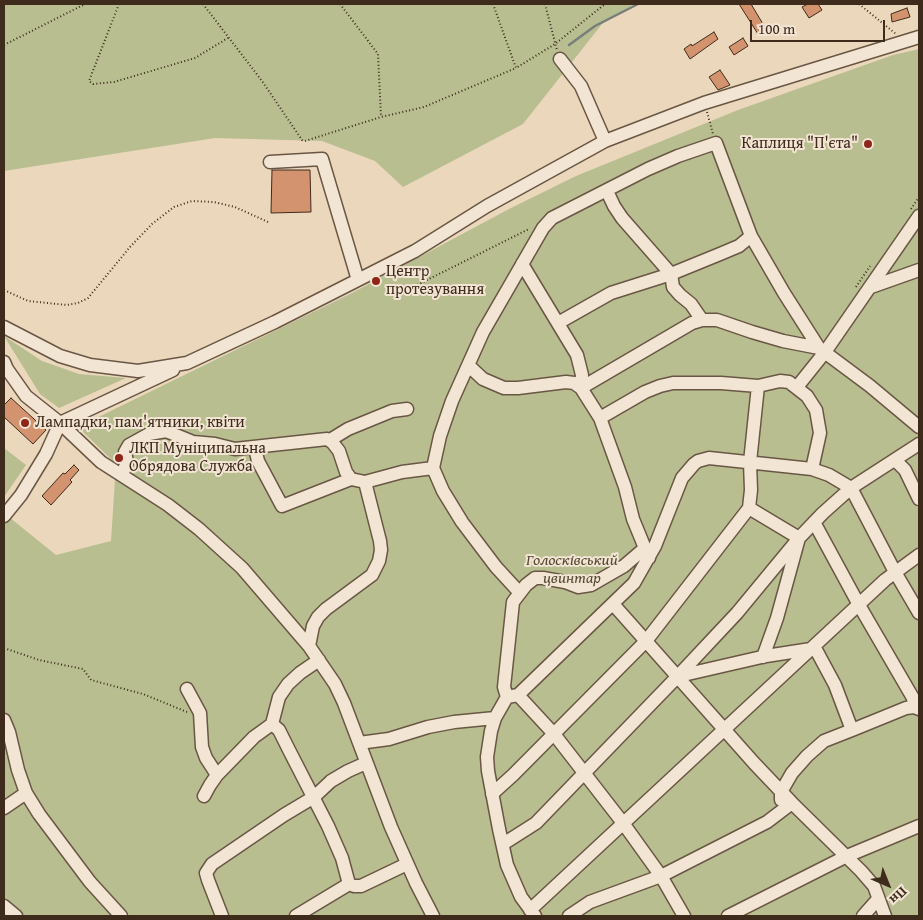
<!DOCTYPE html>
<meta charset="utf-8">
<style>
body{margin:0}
#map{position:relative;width:923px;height:920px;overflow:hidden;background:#ebd7bb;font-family:"Gentium Book Plus",serif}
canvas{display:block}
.frame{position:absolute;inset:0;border:5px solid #3f2b1c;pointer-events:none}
.north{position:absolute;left:863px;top:860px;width:50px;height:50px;-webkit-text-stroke:4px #f2e5d3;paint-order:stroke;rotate:136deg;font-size:14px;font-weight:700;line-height:20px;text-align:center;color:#3f2b1c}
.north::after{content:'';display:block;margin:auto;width:18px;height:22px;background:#3f2b1c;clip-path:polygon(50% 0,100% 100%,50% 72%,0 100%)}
.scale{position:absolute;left:750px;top:20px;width:135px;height:22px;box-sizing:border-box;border:2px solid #3f2b1c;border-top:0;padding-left:6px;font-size:15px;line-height:18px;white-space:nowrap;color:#3f2b1c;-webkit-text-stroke:4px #f2e5d3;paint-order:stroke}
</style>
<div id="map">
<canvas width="923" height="920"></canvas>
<div class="frame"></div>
<div class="north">Пн</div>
<div class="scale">100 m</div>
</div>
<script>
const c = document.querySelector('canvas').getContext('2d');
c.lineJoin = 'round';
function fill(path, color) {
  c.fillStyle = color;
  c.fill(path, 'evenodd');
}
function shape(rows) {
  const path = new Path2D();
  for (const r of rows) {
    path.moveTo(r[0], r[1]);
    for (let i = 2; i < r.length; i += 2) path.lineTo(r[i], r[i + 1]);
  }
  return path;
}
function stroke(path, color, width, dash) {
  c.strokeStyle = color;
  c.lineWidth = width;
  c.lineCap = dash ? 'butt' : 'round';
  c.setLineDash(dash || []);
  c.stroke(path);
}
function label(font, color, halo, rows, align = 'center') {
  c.font = font + ' "Gentium Book Plus",serif';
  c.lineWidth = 4;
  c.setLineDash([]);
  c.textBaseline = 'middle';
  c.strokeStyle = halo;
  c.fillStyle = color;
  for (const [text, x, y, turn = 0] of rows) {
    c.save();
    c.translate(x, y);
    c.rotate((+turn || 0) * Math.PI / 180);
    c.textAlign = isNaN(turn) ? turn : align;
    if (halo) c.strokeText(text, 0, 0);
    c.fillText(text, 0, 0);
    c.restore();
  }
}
const green = shape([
 [4,4,634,4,602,24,523,124,403,187,375,161,322,141,215,138,4,171],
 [919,49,919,916,4,916,4,513,56,555,111,541,116,464,78,427,352,293,509,209,576,176,738,110,893,55],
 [4,336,42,361,79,374,126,378,59,408,40,394],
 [4,448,26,465,4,497]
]);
const stream = shape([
 [569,45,595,26,638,4]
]);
const building = shape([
 [739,4,751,4,766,29,758,34,739,4],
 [808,4,818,4,822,10,809,18,802,7,808,4],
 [907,8,910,17,892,22,891,14,907,8],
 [714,32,718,39,690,59,684,49,691,44,692,46,714,32],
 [743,38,748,46,734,55,729,47,743,38],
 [720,70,730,85,718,90,709,77,720,70],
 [272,170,310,170,311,212,271,213,272,170],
 [11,398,46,430,33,444,4,417,4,405,11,398],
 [74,465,79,470,70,480,72,482,51,505,42,496,63,473,65,474,74,465]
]);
const path = shape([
 [119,4,89,81,93,84,114,82,195,58,228,38],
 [203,4,262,81,302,140,305,141,381,117,424,107,516,68],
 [340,4,378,54,381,117],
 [493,4,516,68,555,44,605,4],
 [545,4,557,50],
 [859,4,896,34],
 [4,45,85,4],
 [707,112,713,134],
 [911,209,919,197],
 [856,287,870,266],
 [411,288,529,229],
 [4,290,28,301,67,305,78,303,88,298,130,247,152,224,174,207,192,201,214,202,235,207,268,222],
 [4,648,39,660,83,669,91,680,143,694,187,712]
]);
const minor = shape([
 [560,59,581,86,605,141],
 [270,162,322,159,358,280],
 [607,191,614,206,622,218,671,274,673,287,680,295,691,304,702,320],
 [522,264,577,355,582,375,581,388,600,418,625,487,633,519,649,558],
 [871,287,919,270],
 [558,323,611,293,671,274,720,254,739,246,751,236],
 [4,327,60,356,90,365,138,371,187,363,275,322,415,251,487,206,605,141,704,103,919,37],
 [4,362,7,369,26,396,60,423,173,370],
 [469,366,483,379,504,388,518,388,566,382,574,383,581,388,692,323,702,320,717,320,752,332,783,341,819,348,870,386,919,427],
 [797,387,825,352,919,216],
 [600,418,645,392,660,386,673,383,721,383,758,386,780,381,789,382,807,396,816,410,820,433,812,469],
 [330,440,348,429,392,411,407,409],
 [255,448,258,461,282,506,351,479],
 [895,460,905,470,919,499],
 [122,475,127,462,125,452,129,445,149,434,166,431,193,442,215,444,235,449,327,439,332,442,339,451,346,472,351,479,365,482],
 [749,508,799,538,777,618,763,657],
 [4,516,21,495,46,454,60,423,101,462,168,505,199,529,242,568,309,646,335,684,344,703,391,827,416,883,433,916],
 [814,522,859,605,913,698,914,707,919,709],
 [519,592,496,567,462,522,443,491,433,468,440,436,452,401,483,332,543,228,552,218,648,169,678,156,716,143,751,236,784,293,819,348],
 [613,604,754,763,792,803,861,871,874,886,885,916],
 [309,646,313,626,318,617,326,609,372,575,379,561,381,550,380,541,365,482,402,472,433,468],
 [814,646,835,685,852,730,906,708,914,707],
 [679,676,766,656,811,649],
 [187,689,200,713,202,747,206,758,217,775],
 [518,695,554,734,623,823,661,876,684,916],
 [507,697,504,687,513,602,526,585,535,578,543,578,565,582,578,587,591,585,624,566,645,548],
 [4,720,9,732,18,770,26,793,39,814,90,882,121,916],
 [272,724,279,730,289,750,328,826,342,858,349,884],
 [359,743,389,739,428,727,454,722,495,718],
 [492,794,513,775,646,641,749,508,751,490,750,462,758,386],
 [204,796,210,785,217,775,254,737,272,724,279,697,288,684,300,673,319,660],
 [781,800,781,792,792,773,807,756,824,741,852,730],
 [4,808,26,793],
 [503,844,536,823,678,676,737,613,799,538,823,513,851,488,919,444],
 [349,884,354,886,361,886,407,864],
 [4,906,16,916],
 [530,910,885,580,919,555],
 [222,916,208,880,206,873,212,864,284,815,314,797,331,781,348,771,366,763],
 [296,916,349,884],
 [535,916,521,897,507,865,499,829,488,771,487,757,491,731,495,718,507,697,518,695,634,583,655,546,682,478,694,464,698,461,709,458,812,469,829,475,851,488,895,572,919,613],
 [569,916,590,902,661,876,767,822,792,803],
 [728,916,847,856,919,826],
 [863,916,878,899]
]);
const markers = [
 [868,144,5,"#8f2418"],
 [376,281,5,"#8f2418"],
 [25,423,5,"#8f2418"],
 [119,458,5,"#8f2418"]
];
const poiNames = [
 ["Каплиця \"П'єта\"",858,144,"right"],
 ["Центр",386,272],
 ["протезування",386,290],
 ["Лампадки, пам'ятники, квіти",35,423],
 ["ЛКП Муніципальна",129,449],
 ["Обрядова Служба",129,467]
];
const parkNames = [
 ["Голосківський",572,561],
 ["цвинтар",572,579]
];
fill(green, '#b8be90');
stroke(stream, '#797e7c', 2.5);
fill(building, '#d3936f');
stroke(building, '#3f2b1c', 1);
stroke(minor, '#6a5644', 15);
stroke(path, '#3f2b1c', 2, [1, 2.5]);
stroke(minor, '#f2e5d3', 12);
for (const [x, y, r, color] of markers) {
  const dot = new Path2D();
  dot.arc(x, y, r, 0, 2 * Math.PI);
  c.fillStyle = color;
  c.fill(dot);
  stroke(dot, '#f2e5d3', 2);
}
label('16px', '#3f2b1c', '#f2e5d3', poiNames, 'left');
label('italic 16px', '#574833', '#f2e5d3', parkNames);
</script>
